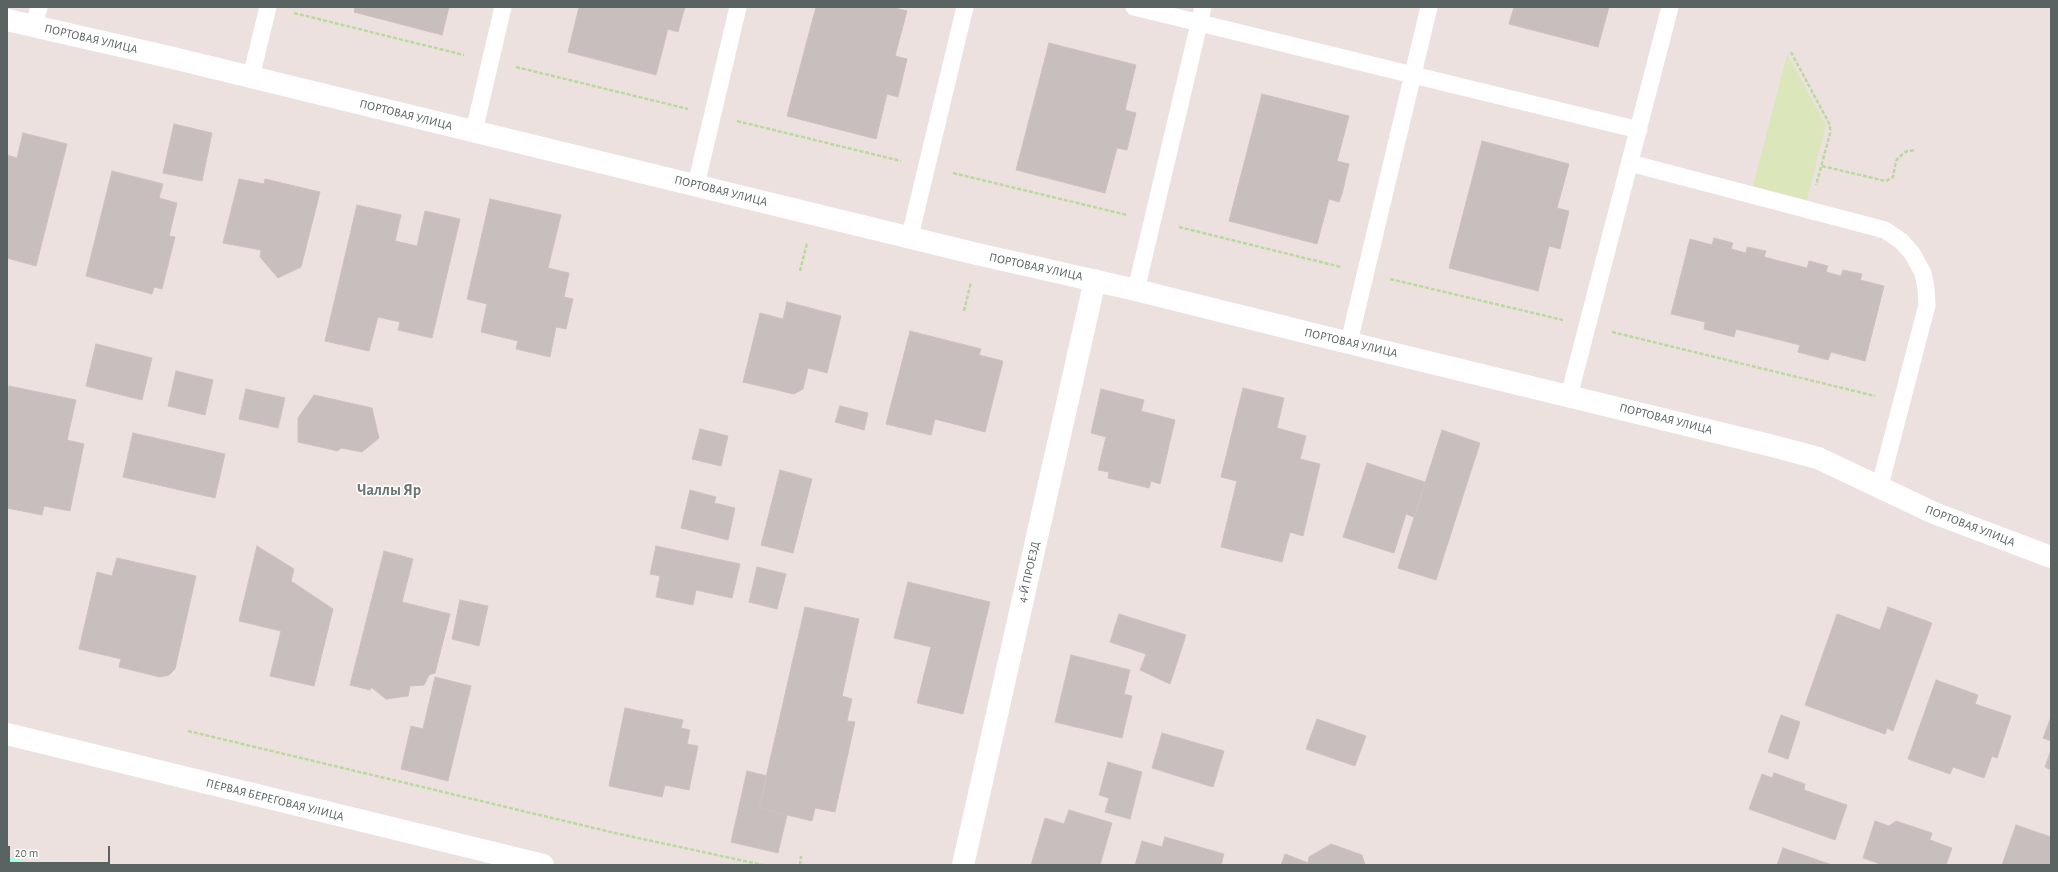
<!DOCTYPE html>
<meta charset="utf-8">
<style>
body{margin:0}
#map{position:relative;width:2058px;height:872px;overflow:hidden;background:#ede1e0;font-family:"Alegreya Sans",sans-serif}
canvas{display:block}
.frame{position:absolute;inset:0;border:8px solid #596361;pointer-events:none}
.scale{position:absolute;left:8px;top:846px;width:102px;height:18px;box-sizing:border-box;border:2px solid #596361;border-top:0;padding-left:5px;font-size:12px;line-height:14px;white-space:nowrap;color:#596361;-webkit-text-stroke:3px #fff;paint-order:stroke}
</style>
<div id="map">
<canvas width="2058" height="872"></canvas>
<div class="frame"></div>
<div class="scale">20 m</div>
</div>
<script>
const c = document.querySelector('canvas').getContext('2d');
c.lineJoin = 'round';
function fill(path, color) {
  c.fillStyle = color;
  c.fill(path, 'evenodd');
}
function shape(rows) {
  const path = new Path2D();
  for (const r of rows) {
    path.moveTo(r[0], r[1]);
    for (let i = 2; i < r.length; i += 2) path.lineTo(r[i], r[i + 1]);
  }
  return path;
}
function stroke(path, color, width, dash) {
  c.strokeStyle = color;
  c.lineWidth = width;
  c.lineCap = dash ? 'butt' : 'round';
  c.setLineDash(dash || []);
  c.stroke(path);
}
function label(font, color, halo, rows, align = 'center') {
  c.font = font + ' "Alegreya Sans",sans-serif';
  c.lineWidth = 3;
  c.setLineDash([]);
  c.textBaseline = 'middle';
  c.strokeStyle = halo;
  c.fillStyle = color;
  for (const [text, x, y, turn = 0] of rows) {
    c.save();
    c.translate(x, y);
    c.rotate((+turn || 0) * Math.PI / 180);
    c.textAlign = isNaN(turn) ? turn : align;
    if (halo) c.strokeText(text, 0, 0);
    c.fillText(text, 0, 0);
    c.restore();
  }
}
const green = shape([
 [1787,54,1826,125,1807,200,1753,186]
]);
const water = shape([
 [7,857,41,865,7,865]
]);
const building = shape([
 [355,7,449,7,442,35,354,12,355,7],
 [579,7,685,7,678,32,668,29,656,75,568,52,579,7],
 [816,7,891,7,907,11,895,56,907,59,898,97,887,94,876,139,787,116,816,7],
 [1514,7,1609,7,1598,47,1509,24,1514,7],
 [1049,43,1136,65,1125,110,1136,113,1127,150,1117,148,1105,193,1016,170,1049,43],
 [1262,94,1349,116,1337,161,1349,164,1342,194,1339,202,1329,199,1317,244,1229,221,1262,94],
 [174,124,212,133,202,181,163,173,174,124],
 [23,133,67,144,36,266,7,258,7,155,17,158,23,133],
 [1482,141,1569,164,1557,208,1569,211,1560,249,1549,246,1538,291,1449,268,1482,141],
 [112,171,163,184,159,198,177,203,169,236,175,237,162,289,154,287,152,294,86,276,112,171],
 [239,179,264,184,265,179,320,192,301,267,278,278,260,257,261,250,223,243,239,179],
 [490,199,561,215,548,268,569,273,564,297,573,299,566,329,556,327,550,357,516,349,518,341,481,332,487,304,467,299,490,199],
 [357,205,401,215,395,241,417,246,425,211,460,219,432,338,398,330,400,322,378,317,369,351,325,341,357,205],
 [1714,238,1733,243,1731,249,1746,253,1747,247,1766,251,1764,257,1807,268,1809,261,1828,266,1826,272,1841,276,1843,270,1862,274,1860,280,1884,286,1865,361,1831,352,1828,360,1798,352,1800,345,1736,329,1734,337,1704,329,1705,322,1671,314,1690,239,1712,245,1714,238],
 [787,302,841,316,827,373,808,368,803,389,794,394,743,382,760,313,783,319,787,302],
 [910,331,981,349,979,355,1003,361,985,432,935,419,931,435,886,424,910,331],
 [96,344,152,358,142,400,86,386,96,344],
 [176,371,213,380,205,415,168,406,176,371],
 [9,386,76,400,67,440,84,444,70,511,44,506,42,515,7,508,7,395,9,386],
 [1243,388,1284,398,1277,428,1306,436,1300,459,1320,464,1303,536,1290,532,1282,562,1221,547,1237,481,1221,477,1243,388],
 [246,389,285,398,278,428,239,419,246,389],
 [1101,389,1144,400,1141,411,1175,420,1160,484,1151,481,1149,488,1108,478,1109,472,1098,470,1106,437,1091,433,1101,389],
 [314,395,372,408,379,438,362,452,341,448,338,451,298,442,298,418,314,395],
 [840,406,868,413,864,430,835,422,840,406],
 [700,429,728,436,721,466,692,459,700,429],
 [1442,430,1480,443,1436,580,1398,568,1442,430],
 [133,433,225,454,215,498,123,477,133,433],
 [1367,463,1425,482,1414,517,1406,514,1394,553,1343,537,1367,463],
 [780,470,812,479,793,553,761,545,780,470],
 [690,490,716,497,714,503,735,508,728,540,681,528,690,490],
 [257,546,294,569,291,581,333,609,314,686,270,676,281,631,239,621,257,546],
 [656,546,740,564,732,598,696,590,693,605,656,597,660,576,650,574,656,546],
 [384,551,413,559,402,602,450,614,435,673,429,675,424,685,410,686,408,696,386,699,371,687,370,690,350,685,384,551],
 [117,558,196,576,175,669,169,675,160,677,119,667,121,659,79,649,97,572,112,576,117,558],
 [757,567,786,574,777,609,749,602,757,567],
 [908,582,990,602,963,714,917,703,931,647,894,638,908,582],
 [460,600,488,606,479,646,452,639,460,600],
 [805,607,859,619,842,696,852,699,847,721,855,722,835,812,815,808,812,821,759,808,805,607],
 [1888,607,1932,623,1893,731,1887,728,1885,734,1805,705,1837,614,1880,630,1888,607],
 [1119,614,1186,635,1170,684,1140,670,1146,654,1110,642,1119,614],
 [1071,655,1130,670,1124,694,1132,696,1122,738,1055,722,1071,655],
 [435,677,471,686,448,781,401,769,411,726,423,729,435,677],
 [1936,680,1978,695,1975,704,2011,716,1997,758,1992,756,1984,778,1953,767,1950,774,1908,759,1936,680],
 [625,708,683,720,681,728,690,730,687,744,698,746,689,790,665,785,662,797,609,786,625,708],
 [1781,715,1800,722,1788,759,1768,752,1781,715],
 [2051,717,2051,741,2043,738,2051,717],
 [1317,719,1366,736,1355,766,1306,749,1317,719],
 [1162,733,1224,751,1213,787,1152,768,1162,733],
 [2051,750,2051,770,2045,767,2051,750],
 [1108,762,1142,772,1130,819,1105,812,1109,798,1099,795,1108,762],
 [747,771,767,776,759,808,787,815,778,853,731,842,747,771],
 [1774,773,1805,784,1804,790,1847,805,1835,840,1749,809,1762,774,1772,778,1774,773],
 [1069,810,1112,823,1100,865,1031,865,1045,818,1064,824,1069,810],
 [1875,821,1889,826,1896,821,1932,833,1930,840,1952,848,1946,865,1883,865,1863,858,1875,821],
 [2016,825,2051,837,2051,865,2002,865,2016,825],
 [1165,837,1224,854,1221,865,1135,865,1142,841,1162,847,1165,837],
 [1331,844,1362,855,1365,865,1281,865,1285,854,1308,863,1309,857,1331,844],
 [1783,848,1832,865,1777,865,1783,848]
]);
const path = shape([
 [294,13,464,55],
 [1791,52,1830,125,1830,134,1816,185],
 [516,67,688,109],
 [737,121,901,161],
 [1822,166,1886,181,1893,177,1896,161,1899,157,1907,151,1915,150],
 [953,173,1127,215],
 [1179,227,1341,267],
 [800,271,807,243],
 [1390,279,1563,320],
 [964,311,971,282],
 [1612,332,1875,396],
 [188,731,615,833,763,865],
 [800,865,801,856]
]);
const service = shape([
 [1134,7,1639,130],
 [34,26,39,7],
 [251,77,268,7],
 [474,131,503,7],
 [1630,163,1885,230,1901,241,1912,253,1923,273,1926,288,1927,305,1879,489],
 [696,185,738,7],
 [910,236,965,7],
 [1136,290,1203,7],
 [1349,342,1429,7],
 [1569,396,1670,7]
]);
const minor = shape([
 [7,20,169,57,977,254,1136,290,1325,337,1765,444,1818,458,1934,513,2051,557],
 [7,734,543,865],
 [963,865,1095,280]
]);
const streetNames = [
 ["ПОРТОВАЯ УЛИЦА",91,39,13],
 ["ПОРТОВАЯ УЛИЦА",406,115,14],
 ["ПОРТОВАЯ УЛИЦА",721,191,14],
 ["ПОРТОВАЯ УЛИЦА",1036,267,12],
 ["ПОРТОВАЯ УЛИЦА",1351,343,13],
 ["ПОРТОВАЯ УЛИЦА",1666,419,14],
 ["ПОРТОВАЯ УЛИЦА",1970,526,21],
 ["4-Й ПРОЕЗД",1029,572,-77],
 ["ПЕРВАЯ БЕРЕГОВАЯ УЛИЦА",275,800,14]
];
const districtNames = [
 ["Чаллы Яр",389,490]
];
fill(green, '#dbe7bb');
fill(water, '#9fffe3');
fill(building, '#c8bebe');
stroke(building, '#d2bfbf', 1);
stroke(path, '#b9da9d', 2.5, [4, 2]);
stroke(service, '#fff', 17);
stroke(minor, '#fff', 22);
label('12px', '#596361', '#fff', streetNames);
label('bold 16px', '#6a7572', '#fff', districtNames);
</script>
